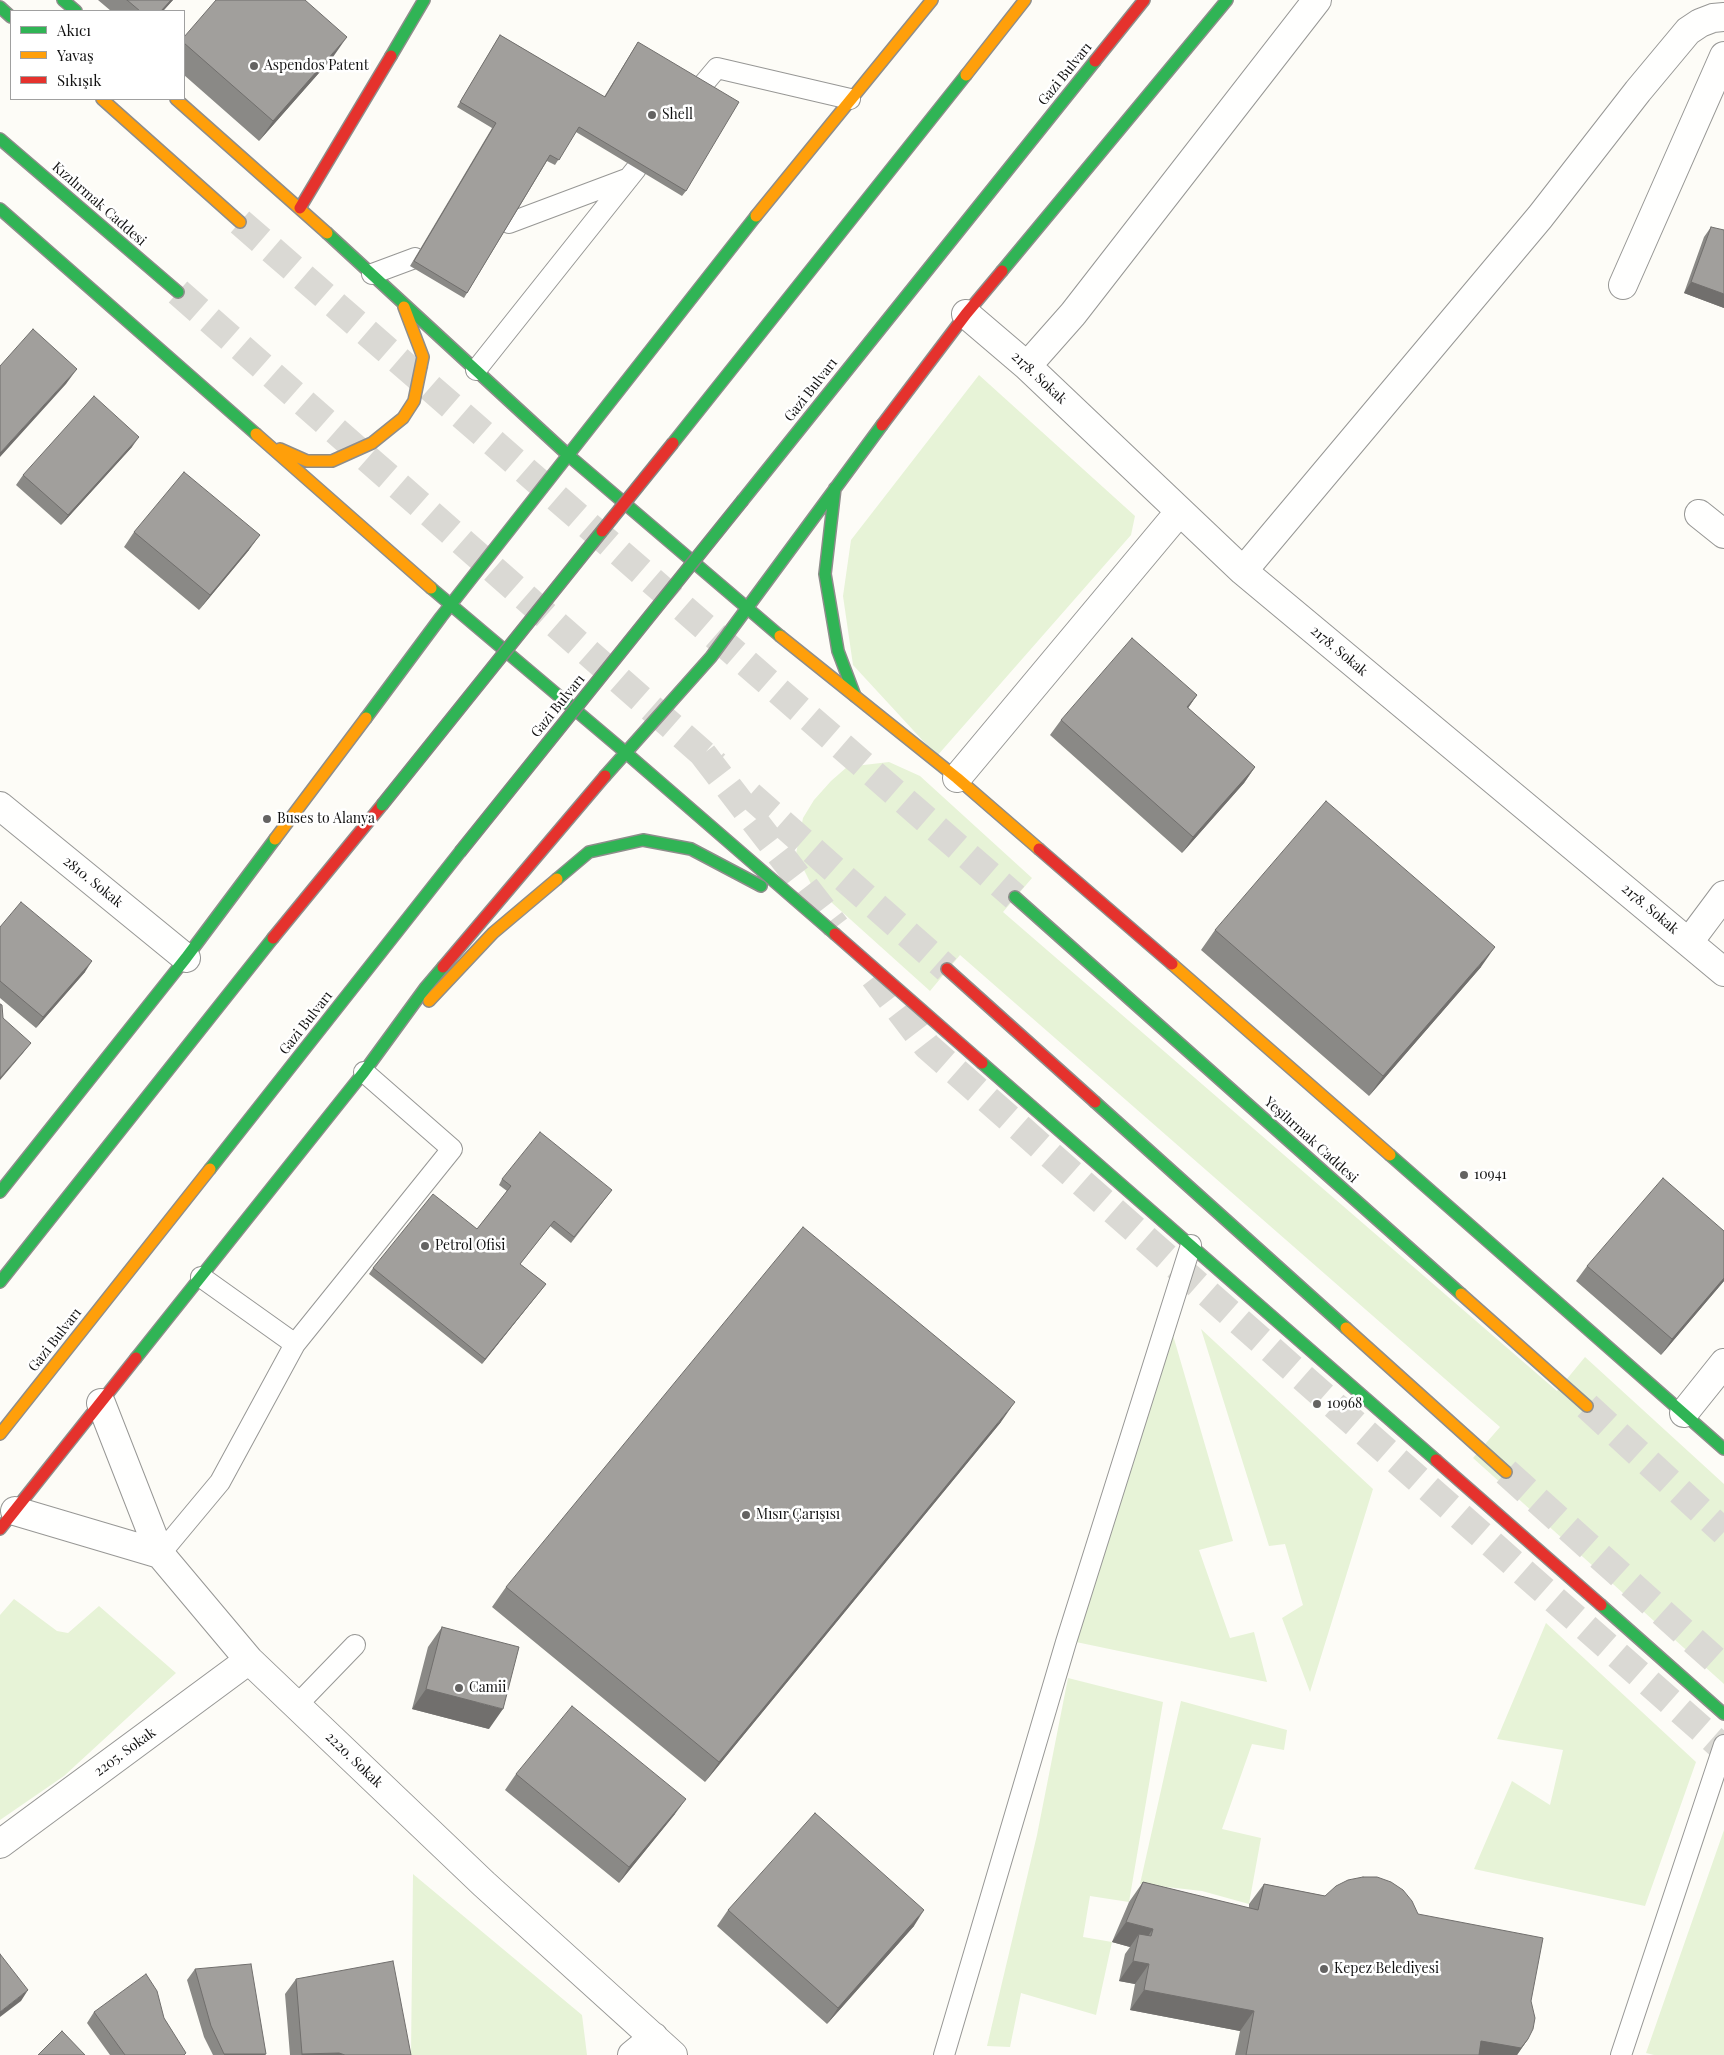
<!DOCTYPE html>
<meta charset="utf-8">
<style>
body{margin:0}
#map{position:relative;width:1724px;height:2055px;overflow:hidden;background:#fdfcf7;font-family:"Playfair Display",serif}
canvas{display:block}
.legend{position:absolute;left:10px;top:10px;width:175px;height:90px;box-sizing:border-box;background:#fff;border:1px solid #a0a0a0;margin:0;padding:6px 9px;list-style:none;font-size:15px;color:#111}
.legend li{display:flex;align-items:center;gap:10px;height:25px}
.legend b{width:25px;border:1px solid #a0a0a0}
</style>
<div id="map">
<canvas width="1724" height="2055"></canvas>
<ul class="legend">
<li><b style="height:6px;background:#30b455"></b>Akıcı</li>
<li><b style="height:6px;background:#ff9f0a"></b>Yavaş</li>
<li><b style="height:6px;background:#e5322d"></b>Sıkışık</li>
</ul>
</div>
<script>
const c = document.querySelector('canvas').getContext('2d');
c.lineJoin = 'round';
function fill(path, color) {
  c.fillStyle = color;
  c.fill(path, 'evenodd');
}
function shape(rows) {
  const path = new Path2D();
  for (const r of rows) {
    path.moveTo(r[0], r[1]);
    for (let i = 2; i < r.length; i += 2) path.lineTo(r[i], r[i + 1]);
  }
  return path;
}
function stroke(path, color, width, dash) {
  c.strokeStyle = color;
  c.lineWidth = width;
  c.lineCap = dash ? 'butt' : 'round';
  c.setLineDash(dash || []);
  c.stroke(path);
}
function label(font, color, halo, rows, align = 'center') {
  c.font = font + ' "Playfair Display",serif';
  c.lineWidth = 5;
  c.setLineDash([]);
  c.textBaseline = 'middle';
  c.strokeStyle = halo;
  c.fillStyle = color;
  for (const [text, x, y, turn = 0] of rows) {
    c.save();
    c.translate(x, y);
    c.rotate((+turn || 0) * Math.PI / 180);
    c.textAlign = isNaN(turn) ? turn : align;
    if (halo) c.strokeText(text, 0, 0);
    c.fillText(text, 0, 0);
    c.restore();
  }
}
const green = shape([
 [979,375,1135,516,1131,535,937,756,853,665,843,596,851,540],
 [889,762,920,776,1032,878,1003,912,1557,1391,1585,1357,1724,1484,1724,1684,1473,1458,1500,1427,960,955,930,991,811,884,796,854,803,818,814,800,831,781,847,767],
 [1168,1318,1233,1541,1199,1550,1230,1638,1254,1632,1267,1682,1076,1642],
 [1201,1329,1373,1489,1310,1692,1282,1618,1303,1605,1285,1544,1269,1546],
 [14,1599,57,1631,68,1633,99,1606,176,1673,64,1776,0,1820,0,1615],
 [1546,1623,1696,1762,1645,1906,1474,1869,1512,1781,1550,1805,1563,1750,1497,1739],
 [1068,1678,1163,1702,1129,1902,1090,1896,1083,1937,1112,1942,1096,2015,1021,1993,1010,2047,987,2046,1037,1835],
 [1181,1701,1287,1730,1284,1750,1252,1744,1222,1829,1261,1838,1249,1904,1202,1891,1140,1884],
 [1724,1830,1724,2055,1654,2055,1646,2053],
 [413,1874,582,2015,587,2055,411,2055]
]);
const primaryTunnel = shape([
 [240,222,1015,897],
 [178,292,716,765],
 [703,754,836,927],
 [750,795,947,969],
 [874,977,927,1046,1724,1749],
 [1587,1406,1724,1532],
 [1506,1472,1724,1668]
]);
const lane = shape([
 [701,87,717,68,850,99],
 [509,223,629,178],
 [372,274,415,258],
 [476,370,636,169],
 [201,1277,295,1344,452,1149,364,1072],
 [160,1554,220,1482,295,1344],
 [297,1705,355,1645],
 [944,2055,1066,1642,1191,1245],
 [1621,2055,1724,1745]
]);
const street = shape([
 [1623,285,1724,56],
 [966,314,1027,366,1243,571,1724,972],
 [1027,366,1073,314,1317,0],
 [1699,514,1724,534],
 [1243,571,1540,217,1638,91,1688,31,1700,23,1713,18,1724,17],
 [957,778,1180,511],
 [0,806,186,958],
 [1689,942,1724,895],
 [101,1403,160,1554],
 [1684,1413,1724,1363],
 [15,1511,160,1554,249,1660,484,1884,673,2055],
 [0,1844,249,1660],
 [632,2055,654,2037]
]);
const fast = shape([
 [63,0,76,11],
 [0,7,11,17],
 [391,56,424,0],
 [0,139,178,292],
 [0,209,256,434],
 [327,233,568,455,780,636],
 [1002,271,1227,0],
 [673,443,966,75],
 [835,488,825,574,838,651,855,696],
 [743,500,1095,61],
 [431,588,625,752,835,934],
 [366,718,441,617,756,216],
 [605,776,711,657,882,425],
 [557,879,589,852,643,840,691,849,761,886],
 [1015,897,1461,1294],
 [982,1063,1436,1460],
 [1095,1102,1346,1328],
 [1390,1155,1724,1449],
 [210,1169,460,852],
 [0,1192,186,958,275,839],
 [0,1282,273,938],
 [136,1358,364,1072,426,987,443,967],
 [1601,1605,1724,1714]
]);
const slow = shape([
 [966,75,1025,0],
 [102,99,240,222],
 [176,99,327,233],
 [756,216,932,0],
 [256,434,431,588],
 [280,449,307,461,332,461,372,443,403,418,414,401,423,357,404,307],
 [780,636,957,778,1039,849],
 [275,839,366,718],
 [1172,964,1390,1155],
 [429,1001,493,933,557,879],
 [1461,1294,1587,1406],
 [1346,1328,1506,1472],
 [0,1434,210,1169]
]);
const jam = shape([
 [1095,61,1144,0],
 [300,208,391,56],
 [882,425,966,314,1002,271],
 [1039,849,1172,964],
 [835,934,982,1063],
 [273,938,382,805],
 [443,967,605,776],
 [947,969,1095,1102],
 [1436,1460,1601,1605],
 [0,1529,136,1358]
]);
const fastBridge = shape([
 [382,805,602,531],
 [460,852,743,500]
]);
const jamBridge = shape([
 [602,531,673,443]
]);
const wall = shape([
 [98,0,173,0,163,11,111,11],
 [500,35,604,97,638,42,686,191,682,196,576,132,555,165,547,161,464,298,410,266,492,128,457,107],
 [184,37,333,57,259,141,184,75],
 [1711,227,1724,308,1684,293,1704,237],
 [132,447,61,525,16,485,23,475],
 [134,532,249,550,199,610,124,547],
 [1197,695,1188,708,1255,767,1244,783,1182,853,1050,735,1061,720],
 [0,927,85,972,36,1028,0,998],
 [1215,930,1481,967,1369,1096,1201,950],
 [502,1179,612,1190,571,1243,550,1226,520,1264,546,1284,482,1364,369,1274,373,1268,477,1229,507,1191,499,1185],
 [1587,1266,1724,1281,1661,1355,1576,1281],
 [1001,1422,705,1782,492,1607,506,1587],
 [442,1627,489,1729,412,1709,428,1647],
 [516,1774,675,1814,619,1883,505,1790],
 [1143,1882,1249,1908,1249,1904,1264,1884,1418,1914,1531,2001,1528,2039,1517,2055,1235,2055,1240,2031,1130,2010,1135,1984,1119,1981,1125,1954,1130,1947,1112,1942,1129,1902],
 [728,1910,914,1926,827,2024,717,1926],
 [195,1969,265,2055,213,2055,204,2037,187,1980],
 [296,1979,411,2055,290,2055,285,1994],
 [94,2012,164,2018,185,2055,110,2055,87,2023]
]);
const shadedWall = shape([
 [171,0,173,0,163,11,161,11],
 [347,37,333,57,259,141,273,121],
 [1691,282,1724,294,1724,308,1684,293],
 [77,369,66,384,0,457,0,453],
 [139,437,132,447,61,525,68,515],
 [260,535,249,550,199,610,210,595],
 [1197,695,1186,711,1187,707],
 [1255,767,1244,783,1182,853,1193,837],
 [1495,947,1481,967,1369,1096,1383,1076],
 [92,961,85,972,36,1028,43,1017],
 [31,1043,23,1053,0,1080,0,1078],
 [1724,1278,1724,1281,1661,1355,1672,1339],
 [546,1284,482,1364,485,1359],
 [1015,1402,1001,1422,705,1782,719,1762],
 [426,1689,503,1709,489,1729,412,1709],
 [686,1799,675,1814,619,1883,629,1867],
 [924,1910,914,1926,827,2024,838,2008],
 [1126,1922,1153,1929,1139,1949,1139,1934,1130,1947,1112,1942],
 [1133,1961,1149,1964,1135,1984,1119,1981],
 [28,1990,21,2001,0,2017,0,2012],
 [1144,1990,1254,2011,1240,2031,1130,2010],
 [1528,2039,1517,2055,1471,2055,1481,2041],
 [339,2053,345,2055,301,2055,302,2054],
 [224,2054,266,2054,265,2055,224,2055]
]);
const building = shape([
 [127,0,171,0,161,11,140,11,127,0],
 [216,0,305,0,347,37,273,121,184,43,184,37,216,0],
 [500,35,605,97,638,42,739,102,686,191,579,127,559,160,550,155,467,293,414,261,496,123,460,102,500,35],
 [1711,227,1724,230,1724,294,1691,282,1711,227],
 [33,329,77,369,0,453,0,366,33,329],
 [94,396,139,437,68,515,23,475,94,396],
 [184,472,260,535,210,595,134,532,184,472],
 [1132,638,1197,695,1187,707,1255,767,1193,837,1061,720,1132,638],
 [1326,801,1495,947,1383,1076,1215,930,1326,801],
 [21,902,92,961,43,1017,0,981,0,927,21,902],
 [0,1004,2,1005,3,1018,31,1043,0,1078,0,1004],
 [540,1132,612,1190,574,1237,554,1221,520,1264,546,1284,485,1359,373,1268,433,1194,477,1229,511,1186,502,1179,540,1132],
 [1663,1178,1724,1231,1724,1278,1672,1339,1587,1266,1663,1178],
 [803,1227,1015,1402,719,1762,506,1587,803,1227],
 [442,1627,519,1647,503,1709,426,1689,442,1627],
 [572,1706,686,1799,629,1867,516,1774,572,1706],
 [815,1813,924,1910,838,2008,728,1910,815,1813],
 [1363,1877,1377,1877,1391,1882,1403,1890,1412,1901,1418,1914,1543,1938,1531,2001,1535,2018,1533,2029,1528,2039,1521,2048,1481,2041,1479,2055,1246,2055,1254,2011,1144,1990,1149,1964,1133,1961,1139,1934,1151,1936,1153,1929,1126,1922,1143,1882,1258,1910,1264,1884,1325,1896,1336,1886,1348,1880,1363,1877],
 [0,1954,28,1990,0,2012,0,1954],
 [393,1961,411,2055,345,2055,339,2053,302,2054,296,1979,393,1961],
 [251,1964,266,2054,224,2054,211,2026,195,1969,251,1964],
 [146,1974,157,1991,164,2018,186,2053,184,2055,125,2055,94,2012,146,1974],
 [62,2031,85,2055,38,2055,62,2031]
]);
const markers = [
 [254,66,5,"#646362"],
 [652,115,5,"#646362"],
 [267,819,5,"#646362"],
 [1464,1175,5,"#646362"],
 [425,1246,5,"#646362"],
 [1317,1404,5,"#646362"],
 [746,1515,5,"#646362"],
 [459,1688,5,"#646362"],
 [1324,1969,5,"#646362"]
];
const poiNames = [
 ["Aspendos Patent",264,66],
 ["Shell",662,115],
 ["Buses to Alanya",277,819],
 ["10941",1474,1175],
 ["Petrol Ofisi",435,1246],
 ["10968",1327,1404],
 ["Mısır Çarışısı",756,1515],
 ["Camii",469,1688],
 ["Kepez Belediyesi",1334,1969]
];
const streetNames = [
 ["Gazi Bulvarı",1065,74,-51],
 ["Kızılırmak Caddesi",99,204,41],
 ["2178. Sokak",1039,378,43],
 ["Gazi Bulvarı",811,390,-52],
 ["2178. Sokak",1339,651,40],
 ["Gazi Bulvarı",558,706,-51],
 ["2810. Sokak",93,882,39],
 ["2178. Sokak",1650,909,40],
 ["Gazi Bulvarı",306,1023,-52],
 ["Yeşilırmak Caddesi",1311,1140,42],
 ["Gazi Bulvarı",55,1340,-52],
 ["2205. Sokak",125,1752,-36],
 ["2220. Sokak",354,1760,44]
];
fill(green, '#e7f3d7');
stroke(primaryTunnel, '#dad9d4', 28, [28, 14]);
stroke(lane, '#979795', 22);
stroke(street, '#979795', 30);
stroke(fast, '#8e8d8b', 14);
stroke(slow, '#8e8d8b', 14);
stroke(jam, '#8e8d8b', 14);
stroke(lane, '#fffffe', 20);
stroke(street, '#fffffe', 28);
stroke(fast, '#30b455', 11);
stroke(slow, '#ff9f0a', 11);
stroke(jam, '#e5322d', 11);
stroke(fastBridge, '#858482', 14, []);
stroke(jamBridge, '#858482', 14, []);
stroke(fastBridge, '#30b455', 11);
stroke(jamBridge, '#e5322d', 11);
fill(wall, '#8a8986');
fill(shadedWall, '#716f6d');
fill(building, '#a19f9c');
stroke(building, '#716f6d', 1);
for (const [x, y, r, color] of markers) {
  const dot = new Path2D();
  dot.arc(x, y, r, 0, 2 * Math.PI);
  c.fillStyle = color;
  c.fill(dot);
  stroke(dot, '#fff', 2);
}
label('14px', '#111', '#fff', poiNames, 'left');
label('14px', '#111', '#fff', streetNames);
</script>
